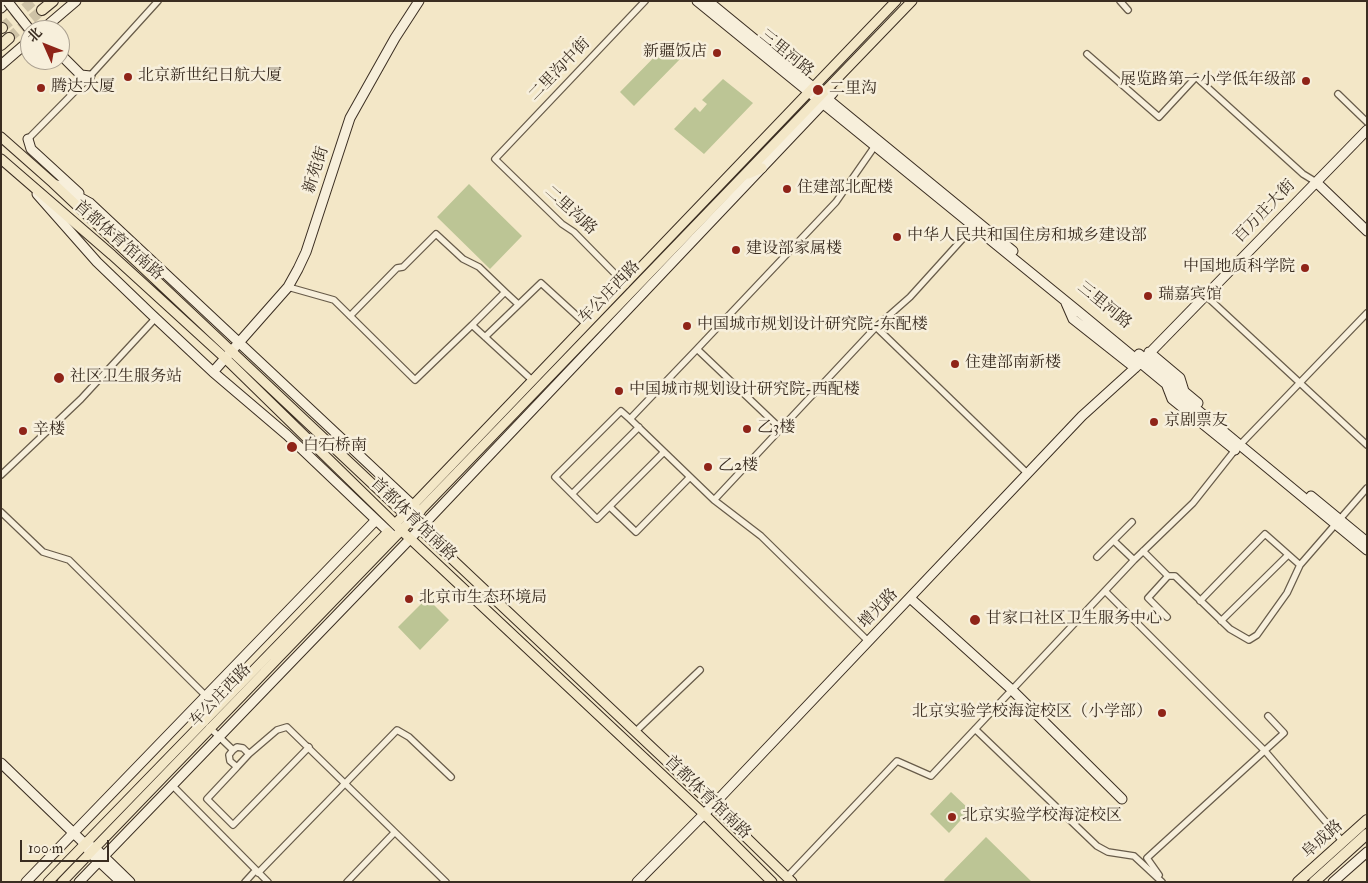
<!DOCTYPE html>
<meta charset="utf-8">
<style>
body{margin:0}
#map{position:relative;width:1368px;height:883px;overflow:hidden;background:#f3e7c7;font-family:"IM FELL Double Pica","Noto Serif SC",serif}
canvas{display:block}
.frame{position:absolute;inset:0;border:2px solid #3a2d21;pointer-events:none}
.north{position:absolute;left:20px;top:20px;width:50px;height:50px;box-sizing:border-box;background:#f7efdb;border:1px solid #aba191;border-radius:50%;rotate:314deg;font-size:14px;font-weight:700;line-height:20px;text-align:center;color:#3a2d21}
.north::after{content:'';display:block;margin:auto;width:18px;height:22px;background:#8f2418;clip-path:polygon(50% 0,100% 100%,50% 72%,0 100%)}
.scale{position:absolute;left:20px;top:840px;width:89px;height:22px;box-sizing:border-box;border:2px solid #3a2d21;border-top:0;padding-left:6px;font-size:15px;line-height:18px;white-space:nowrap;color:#3a2d21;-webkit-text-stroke:4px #f7efdb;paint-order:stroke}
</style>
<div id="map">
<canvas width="1368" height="883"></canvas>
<div class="frame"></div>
<div class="north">北</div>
<div class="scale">100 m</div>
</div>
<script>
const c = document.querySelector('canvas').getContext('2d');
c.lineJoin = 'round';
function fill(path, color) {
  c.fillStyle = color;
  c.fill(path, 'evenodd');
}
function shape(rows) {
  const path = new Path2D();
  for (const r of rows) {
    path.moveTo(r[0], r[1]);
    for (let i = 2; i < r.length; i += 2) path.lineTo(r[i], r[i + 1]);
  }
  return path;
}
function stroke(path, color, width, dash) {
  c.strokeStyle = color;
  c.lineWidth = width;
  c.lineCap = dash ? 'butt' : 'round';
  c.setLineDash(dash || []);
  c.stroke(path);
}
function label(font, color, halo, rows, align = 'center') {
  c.font = font + ' "IM FELL Double Pica","Noto Serif SC",serif';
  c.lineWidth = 5;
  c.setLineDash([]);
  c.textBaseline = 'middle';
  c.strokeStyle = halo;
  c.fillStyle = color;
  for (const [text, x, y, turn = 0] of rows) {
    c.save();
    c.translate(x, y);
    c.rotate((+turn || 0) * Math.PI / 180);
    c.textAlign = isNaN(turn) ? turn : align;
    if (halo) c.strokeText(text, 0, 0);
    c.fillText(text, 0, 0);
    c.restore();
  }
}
const green = shape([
 [669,42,683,56,634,106,620,92],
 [723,79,753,103,704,154,674,129,695,107,700,112,707,104,702,100],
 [469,184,522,236,490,269,437,217],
 [427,598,449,620,420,650,398,627],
 [951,792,970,810,949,833,930,814],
 [986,837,1032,882,945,882,944,880]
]);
const highwayTunnel = shape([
 [2,28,33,1],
 [9,38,42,10]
]);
const street = shape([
 [1120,1,1128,10],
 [1087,54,1159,117,1196,77,1303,174,1316,182],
 [1338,94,1367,122],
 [28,139,90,76,158,1],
 [626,285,574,232,562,224,495,159,645,1],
 [288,287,334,300,415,380,472,325,533,381],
 [505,292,518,304],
 [1205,295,1367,445],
 [350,316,397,268,403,267,436,234,463,259,479,267,505,292,472,325],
 [876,327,1028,474],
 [485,337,541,283,587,325],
 [697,349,630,419,714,500,761,536,868,641],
 [630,419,621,411,555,477,572,494,639,427],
 [782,430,697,349,836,202,877,143],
 [1,475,81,399,152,322],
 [572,494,597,519,664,452],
 [714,500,876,327,910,297,976,224],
 [610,507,636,532,690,477],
 [1,512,43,552,69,560,208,698],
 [1114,541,1134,560],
 [1143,551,1168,576,1175,576,1230,629,1249,640,1257,635,1287,593,1300,565,1367,488],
 [1097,557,1132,522],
 [1105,591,1265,751,1343,842],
 [1200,601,1265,534,1300,565],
 [1167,617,1148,598,1168,576],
 [1221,621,1288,555],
 [209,727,233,750,229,755,230,761,237,767,249,754,243,748,237,747,233,750],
 [975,729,1097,846,1108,852,1134,856,1162,882],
 [635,732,700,670],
 [249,754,277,730,287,727,446,882],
 [237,767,207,799,233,825,309,747],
 [172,785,268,882],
 [258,873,397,730,409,737,451,777],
 [1159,875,1147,858,1284,733,1268,716],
 [787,877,897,761,931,776,1134,560,1193,503,1235,450,1367,313],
 [245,882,255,871],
 [347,882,394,833]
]);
const secondary = shape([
 [697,1,1079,312,1367,550],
 [708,1,1013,251],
 [1,8,8,1],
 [42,30,76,1],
 [60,54,81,75,90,76],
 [1,65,30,40],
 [28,139,31,149,79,193],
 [1316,182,1367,231],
 [57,185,90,203,420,512],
 [37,194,97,262,150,313,213,372,287,435,393,536],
 [1066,303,1073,319,1135,368],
 [1149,352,1180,378,1184,391],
 [1139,354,1198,403],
 [213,372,288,287,298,269,306,252,350,118,395,38,419,1],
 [1167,386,1172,399,1235,450],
 [1311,496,1367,542],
 [910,598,1011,689,1122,799],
 [1,763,85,844,90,853,121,882],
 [88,845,95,848,130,882],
 [26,882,376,520],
 [79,882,410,539,833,93],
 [637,882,713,805,1082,416,1135,368,1367,130],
 [1333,882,1367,852]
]);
const primary = shape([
 [1,137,53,183,713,805,792,882],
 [1,159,112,255,225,358,402,531,704,814,772,882],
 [748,174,762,168],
 [395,524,896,1],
 [48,882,388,532],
 [62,882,912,1]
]);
const highway = shape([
 [42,10,53,1],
 [1,28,2,28],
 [1,45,9,38],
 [1298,882,1367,820],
 [1314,882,1367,834]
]);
const secondaryBridge = shape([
 [8,2,30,30]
]);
const markers = [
 [717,53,5,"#8f2418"],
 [128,77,5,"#8f2418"],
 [1306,81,5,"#8f2418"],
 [41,88,5,"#8f2418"],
 [818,90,6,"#8f2418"],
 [787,189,5,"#8f2418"],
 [897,237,5,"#8f2418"],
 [736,250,5,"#8f2418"],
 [1305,268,5,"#8f2418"],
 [1148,296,5,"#8f2418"],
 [687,326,5,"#8f2418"],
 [955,364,5,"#8f2418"],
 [59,378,6,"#8f2418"],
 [619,391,5,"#8f2418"],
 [1154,422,5,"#8f2418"],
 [747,429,5,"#8f2418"],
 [23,431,5,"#8f2418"],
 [292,447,6,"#8f2418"],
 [708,467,5,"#8f2418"],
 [409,599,5,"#8f2418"],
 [975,620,6,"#8f2418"],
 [1162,713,5,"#8f2418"],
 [952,817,5,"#8f2418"]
];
const poiNames = [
 ["新疆饭店",707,53,"right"],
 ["北京新世纪日航大厦",138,77],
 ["展览路第一小学低年级部",1296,81,"right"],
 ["腾达大厦",51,88],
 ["二里沟",829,90],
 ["住建部北配楼",797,189],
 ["中华人民共和国住房和城乡建设部",907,237],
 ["建设部家属楼",746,250],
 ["中国地质科学院",1295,268,"right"],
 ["瑞嘉宾馆",1158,296],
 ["中国城市规划设计研究院-东配楼",697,326],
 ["住建部南新楼",965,364],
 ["社区卫生服务站",70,378],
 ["中国城市规划设计研究院-西配楼",629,391],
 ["京剧票友",1164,422],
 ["乙3楼",757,429],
 ["辛楼",33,431],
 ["白石桥南",303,447],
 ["乙2楼",718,467],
 ["北京市生态环境局",419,599],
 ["甘家口社区卫生服务中心",986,620],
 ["北京实验学校海淀校区（小学部）",1152,713,"right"],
 ["北京实验学校海淀校区",962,817]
];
const streetNames = [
 ["三里河路",786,54,39],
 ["二里沟中街",560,70,-46],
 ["新苑街",317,170,-72],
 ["二里沟路",570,211,42],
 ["百万庄大街",1265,212,-46],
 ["首都体育馆南路",118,241,41],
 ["车公庄西路",610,293,-46],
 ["三里河路",1104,306,39],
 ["首都体育馆南路",413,520,44],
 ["增光路",879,609,-46],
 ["车公庄西路",221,696,-46],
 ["首都体育馆南路",707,798,44],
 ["阜成路",1323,840,-42]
];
fill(green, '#bcc595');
stroke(highwayTunnel, '#cec2a6', 10, [10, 5]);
stroke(street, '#685c4a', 8);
stroke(secondary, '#3a2d21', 11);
stroke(primary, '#3a2d21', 11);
stroke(highway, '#3a2d21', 12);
stroke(street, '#f7efdb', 5.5);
stroke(secondary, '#f7efdb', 9);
stroke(primary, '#f3e7c7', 9);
stroke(highway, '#f3e7c7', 10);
stroke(secondaryBridge, '#3a2d21', 11, []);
stroke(secondaryBridge, '#f7efdb', 9);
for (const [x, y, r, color] of markers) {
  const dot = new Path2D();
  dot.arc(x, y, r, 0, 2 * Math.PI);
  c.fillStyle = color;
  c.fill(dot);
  stroke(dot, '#f7efdb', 2);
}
label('16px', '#3a2d21', '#f7efdb', poiNames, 'left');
label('16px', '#3a2d21', '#f7efdb', streetNames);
</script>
